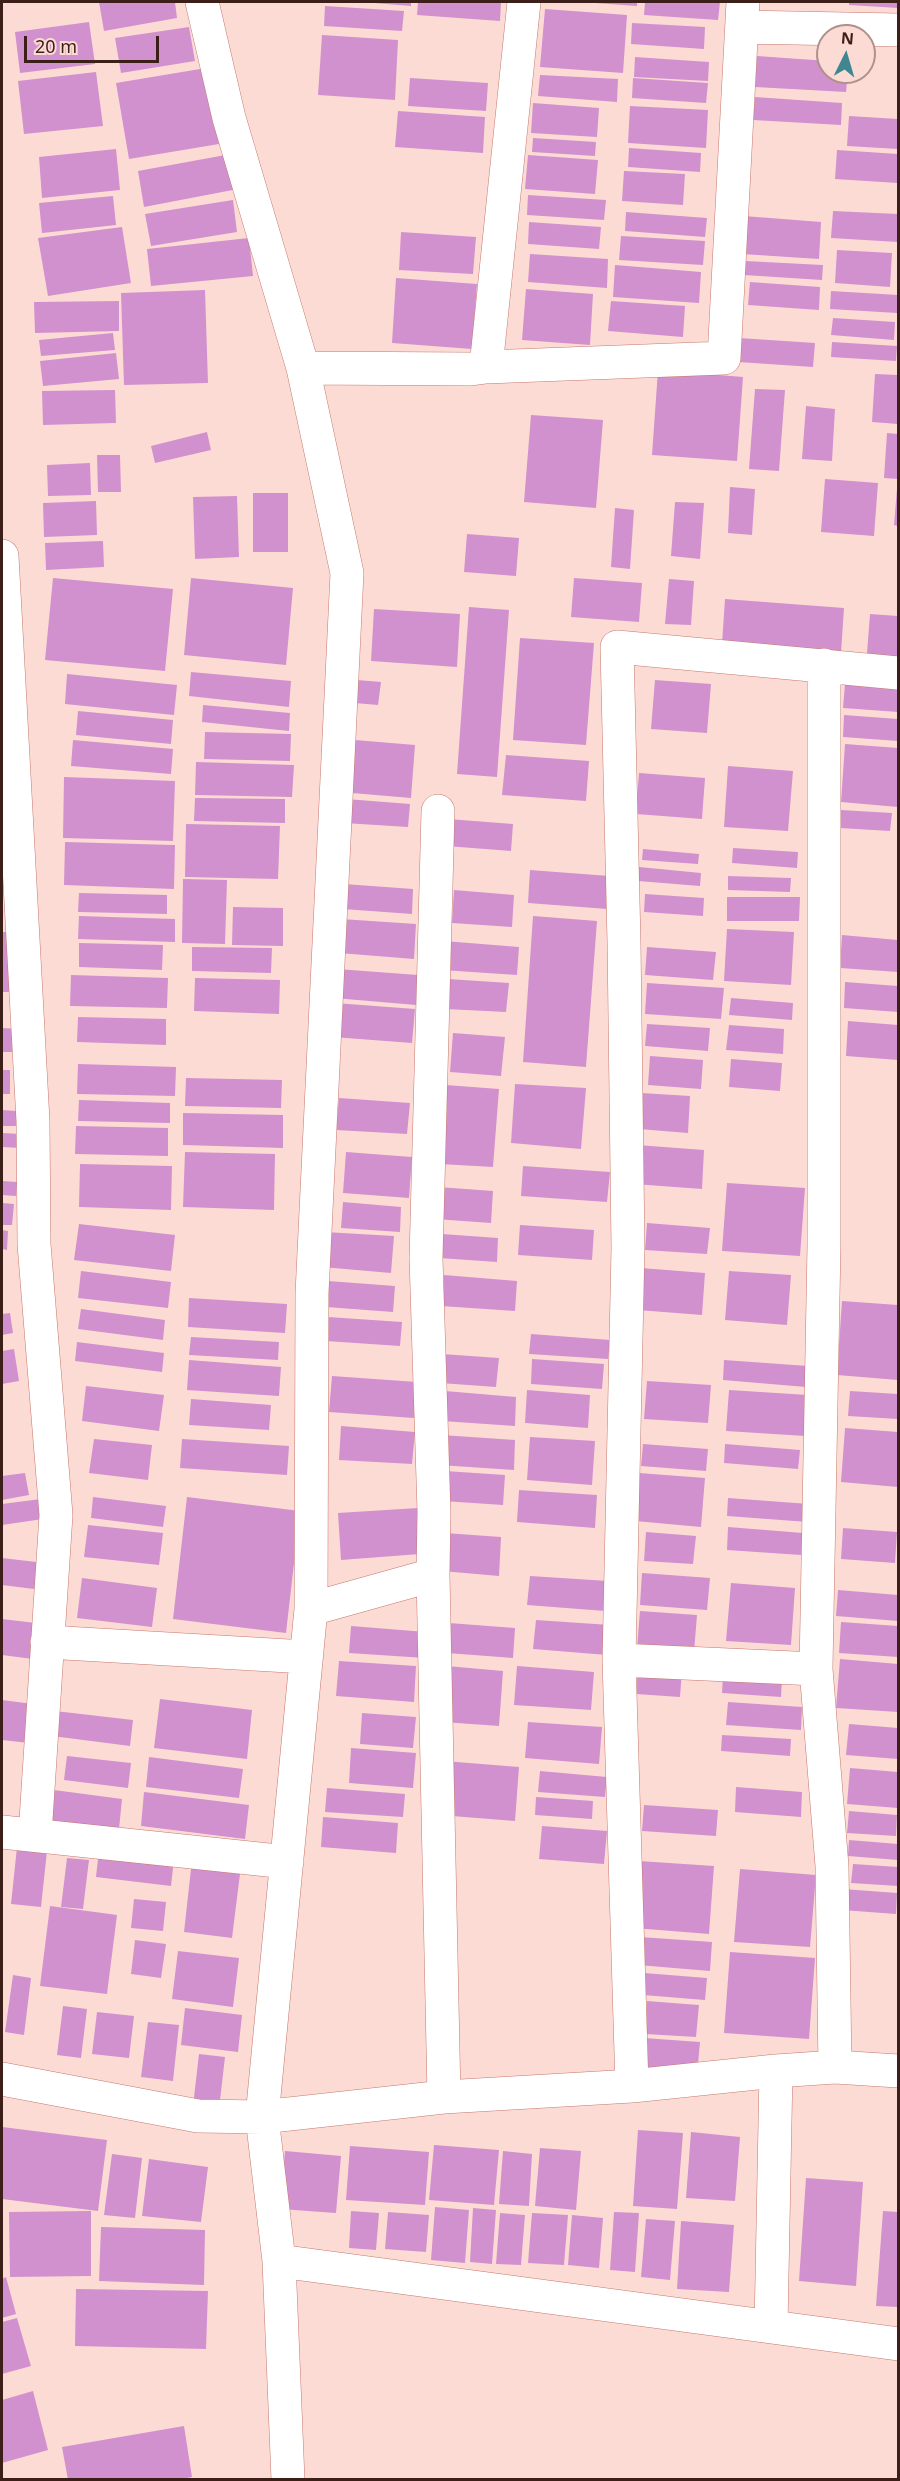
<!DOCTYPE html>
<style>
body{margin:0}
#map{position:relative;width:900px;height:2481px;overflow:hidden;background:#fddbd5;font-family:"Noto Sans",sans-serif}
canvas{display:block}
.frame{position:absolute;inset:0;border:3px solid #3d1f1a;pointer-events:none}
.north{position:absolute;left:816px;top:24px;width:60px;height:60px;box-sizing:border-box;background:#fddbd5;border:2px solid #b0908a;border-radius:50%;rotate:5deg;font-size:16px;font-weight:700;line-height:24px;text-align:center;color:#3d1f1a}
.north::after{content:'';display:block;margin:auto;width:21px;height:27px;background:#3f8690;clip-path:polygon(50% 0,100% 100%,50% 72%,0 100%)}
.scale{position:absolute;left:24px;top:36px;width:135px;height:27px;box-sizing:border-box;border:3px solid #3d1f1a;border-top:0;padding-left:8px;font-size:18px;line-height:21px;white-space:nowrap;color:#3d1f1a;-webkit-text-stroke:4px #fddbd5;paint-order:stroke}
</style>
<div id="map">
<canvas width="900" height="2481"></canvas>
<div class="frame"></div>
<div class="north">N</div>
<div class="scale">20 m</div>
</div>
<script>
const c = document.querySelector('canvas').getContext('2d');
c.lineJoin = 'round';
function fill(path, color) {
  c.fillStyle = color;
  c.fill(path, 'evenodd');
}
function shape(rows) {
  const path = new Path2D();
  for (const r of rows) {
    path.moveTo(r[0], r[1]);
    for (let i = 2; i < r.length; i += 2) path.lineTo(r[i], r[i + 1]);
  }
  return path;
}
function stroke(path, color, width, dash) {
  c.strokeStyle = color;
  c.lineWidth = width;
  c.lineCap = dash ? 'butt' : 'round';
  c.setLineDash(dash || []);
  c.stroke(path);
}
const building = shape([
 [99,2,175,2,177,18,104,31],
 [374,2,411,2,411,6,374,3],
 [418,2,501,2,500,21,417,15],
 [596,2,637,2,637,6,595,3],
 [645,2,720,2,718,20,644,15],
 [849,2,898,2,898,8,849,5],
 [325,6,404,11,402,31,324,26],
 [545,9,627,15,623,73,540,67],
 [89,22,95,64,20,73,15,32],
 [632,23,705,27,704,49,631,44],
 [189,27,195,61,121,73,115,38],
 [322,35,398,40,395,100,318,95],
 [757,56,828,61,828,72,848,72,846,92,755,87],
 [635,57,709,62,708,81,634,77],
 [206,68,219,144,129,159,116,83],
 [96,72,103,126,24,134,18,81],
 [540,75,618,79,617,102,538,96],
 [410,78,488,83,486,111,408,106],
 [633,78,708,83,706,103,632,98],
 [755,97,842,103,841,125,753,120],
 [533,103,599,108,597,137,531,133],
 [630,106,708,110,706,148,628,143],
 [398,111,485,117,483,153,395,147],
 [849,116,898,119,898,149,847,146],
 [533,138,596,142,595,156,532,152],
 [629,148,701,153,700,172,628,167],
 [116,149,120,190,42,198,39,157],
 [837,150,898,154,898,183,835,179],
 [231,154,238,189,144,207,138,171],
 [528,155,598,160,595,194,525,189],
 [624,171,685,174,683,205,622,201],
 [528,195,606,200,604,220,527,215],
 [113,196,116,225,42,233,39,203],
 [233,200,237,232,151,246,145,214],
 [833,211,898,214,898,242,831,238],
 [626,212,707,218,705,237,625,231],
 [744,216,821,222,819,259,742,254],
 [529,222,601,227,599,249,528,244],
 [122,227,131,283,48,296,38,238],
 [401,232,476,237,473,274,399,270],
 [621,236,705,241,703,265,619,260],
 [249,238,253,276,151,286,147,249],
 [837,250,892,253,890,287,835,283],
 [530,254,608,259,607,288,528,282],
 [745,261,823,265,822,280,744,275],
 [615,265,701,272,699,303,613,297],
 [396,278,477,284,472,349,392,343],
 [750,282,820,287,819,310,748,305],
 [526,289,593,294,590,345,522,340],
 [205,290,208,383,124,385,121,293],
 [831,291,898,295,897,313,830,309],
 [119,301,119,331,35,333,34,302],
 [611,301,685,306,683,337,608,331],
 [833,318,895,322,894,340,831,335],
 [113,333,115,350,41,356,39,340],
 [739,338,815,343,813,367,738,362],
 [832,342,897,346,896,361,831,357],
 [116,353,119,379,43,386,40,361],
 [658,370,743,377,737,461,652,455],
 [875,374,898,375,898,424,872,422],
 [755,389,785,390,779,471,749,469],
 [115,390,116,423,43,425,42,391],
 [806,406,835,409,832,461,802,459],
 [531,415,603,420,596,508,524,502],
 [207,432,211,450,155,463,151,446],
 [887,433,898,434,898,479,884,478],
 [97,455,120,455,121,492,98,492],
 [90,463,91,495,48,496,47,465],
 [825,479,878,483,874,536,821,532],
 [730,487,755,489,752,535,728,533],
 [897,489,898,489,898,526,894,525],
 [253,493,288,493,288,552,253,552],
 [237,496,239,557,195,559,193,497],
 [96,501,97,535,44,537,43,503],
 [675,502,704,503,700,559,671,556],
 [615,508,634,510,630,569,611,567],
 [467,534,519,538,516,576,464,572],
 [103,541,104,567,46,570,45,543],
 [53,578,173,589,165,671,45,660],
 [191,578,293,588,286,665,184,655],
 [574,578,642,583,639,622,571,617],
 [669,579,694,581,691,625,665,624],
 [725,599,844,608,841,653,722,644],
 [469,607,509,610,497,777,457,774],
 [374,609,460,614,457,667,371,661],
 [870,614,898,616,898,668,866,666],
 [520,638,594,643,586,745,513,740],
 [191,672,291,681,289,707,189,696],
 [67,674,177,685,174,715,65,704],
 [345,679,381,682,378,705,343,702],
 [655,680,711,684,707,733,651,729],
 [845,684,898,688,898,712,843,708],
 [203,705,290,713,289,731,202,722],
 [78,711,173,720,171,744,76,735],
 [844,715,898,719,898,741,843,737],
 [205,732,291,734,290,761,204,759],
 [73,740,173,749,171,774,71,766],
 [355,740,415,745,411,798,352,793],
 [845,744,898,748,898,807,841,802],
 [506,755,589,761,586,801,502,795],
 [196,762,294,765,292,797,195,795],
 [728,766,793,771,788,831,724,827],
 [639,773,705,778,702,819,636,814],
 [64,777,175,781,173,841,63,838],
 [195,798,285,799,285,823,194,821],
 [346,799,410,804,408,827,344,823],
 [841,810,892,813,890,831,839,828],
 [448,819,513,824,511,851,446,846],
 [186,824,280,826,278,879,185,877],
 [65,842,175,845,174,889,64,885],
 [733,848,798,852,797,868,732,863],
 [643,849,699,854,698,864,642,860],
 [639,867,701,873,700,886,638,881],
 [530,870,609,876,607,909,528,903],
 [728,876,791,878,790,892,728,890],
 [183,879,227,880,225,944,182,943],
 [344,884,413,889,412,914,343,909],
 [454,890,514,895,512,927,452,923],
 [79,893,167,895,167,914,78,912],
 [645,894,704,898,703,916,644,912],
 [727,897,800,897,799,921,727,921],
 [233,907,283,908,283,946,232,945],
 [79,916,175,919,175,942,78,939],
 [533,916,597,921,586,1067,523,1062],
 [341,919,416,924,414,959,339,953],
 [727,929,794,932,791,985,724,981],
 [2,932,11,932,11,992,2,992],
 [842,935,898,940,898,972,840,968],
 [444,941,519,947,517,975,442,970],
 [79,943,163,945,162,970,79,967],
 [192,947,272,948,271,973,192,971],
 [647,947,716,952,713,980,645,975],
 [337,969,418,975,416,1005,334,998],
 [71,975,168,978,167,1008,70,1006],
 [195,978,280,980,279,1014,194,1011],
 [448,979,509,983,506,1012,445,1009],
 [845,982,898,986,898,1012,844,1008],
 [647,983,724,988,721,1019,645,1014],
 [731,998,793,1003,792,1020,729,1015],
 [335,1003,415,1009,412,1043,333,1037],
 [78,1017,166,1019,166,1045,77,1042],
 [848,1021,898,1025,898,1060,846,1056],
 [647,1024,710,1028,708,1051,645,1046],
 [729,1025,784,1029,783,1054,726,1050],
 [2,1028,21,1029,20,1052,2,1052],
 [453,1033,505,1037,501,1076,450,1072],
 [650,1056,703,1060,701,1089,648,1085],
 [731,1059,782,1063,780,1091,729,1087],
 [78,1064,176,1067,175,1096,77,1094],
 [2,1070,10,1070,10,1094,2,1094],
 [186,1078,282,1080,281,1108,185,1106],
 [515,1084,586,1088,581,1149,511,1143],
 [446,1085,499,1089,493,1167,440,1164],
 [641,1093,690,1096,688,1133,639,1129],
 [339,1098,410,1103,407,1134,336,1130],
 [79,1100,170,1103,170,1123,78,1121],
 [2,1110,16,1111,16,1126,2,1126],
 [183,1113,283,1115,283,1148,183,1145],
 [76,1126,168,1128,168,1156,75,1154],
 [2,1133,21,1134,21,1148,2,1147],
 [637,1145,704,1150,702,1189,634,1184],
 [185,1152,275,1154,274,1210,183,1207],
 [346,1152,412,1157,409,1198,343,1193],
 [80,1164,172,1166,171,1210,79,1207],
 [523,1166,610,1172,607,1202,521,1196],
 [2,1181,17,1182,16,1196,2,1195],
 [727,1183,805,1188,800,1256,722,1251],
 [438,1187,493,1191,491,1223,435,1219],
 [343,1202,401,1207,400,1232,341,1228],
 [2,1203,14,1204,12,1225,2,1225],
 [647,1223,710,1228,707,1254,645,1250],
 [79,1224,175,1235,171,1271,74,1260],
 [520,1225,594,1230,592,1260,518,1255],
 [2,1230,8,1231,7,1250,2,1249],
 [325,1232,394,1236,391,1273,322,1267],
 [442,1234,498,1238,497,1262,439,1258],
 [641,1268,705,1273,702,1315,638,1310],
 [81,1271,171,1282,168,1308,78,1298],
 [729,1271,791,1275,787,1325,725,1320],
 [444,1275,517,1281,515,1311,441,1306],
 [328,1281,395,1286,393,1312,326,1307],
 [189,1298,287,1304,285,1333,188,1327],
 [842,1301,898,1305,898,1380,837,1375],
 [81,1309,165,1320,163,1340,78,1329],
 [10,1313,13,1333,2,1335,2,1314],
 [328,1317,402,1322,400,1346,326,1341],
 [531,1334,610,1340,608,1359,529,1354],
 [191,1337,279,1342,278,1360,189,1355],
 [77,1342,164,1353,162,1372,75,1361],
 [14,1349,19,1381,2,1384,2,1351],
 [442,1354,499,1358,496,1387,440,1383],
 [532,1359,604,1364,602,1389,531,1384],
 [189,1360,281,1367,279,1396,187,1390],
 [724,1360,808,1366,806,1387,723,1380],
 [332,1376,417,1382,414,1418,329,1412],
 [647,1381,711,1385,708,1423,644,1419],
 [86,1386,164,1395,159,1431,82,1421],
 [527,1390,590,1395,588,1428,525,1423],
 [729,1390,808,1395,805,1436,726,1431],
 [445,1391,516,1397,515,1426,442,1421],
 [850,1391,898,1394,898,1419,848,1416],
 [191,1399,271,1405,269,1430,189,1425],
 [341,1426,415,1432,412,1464,339,1460],
 [845,1428,898,1432,898,1487,841,1482],
 [442,1435,515,1440,514,1470,439,1465],
 [530,1437,595,1441,592,1485,527,1480],
 [94,1439,152,1445,148,1480,89,1473],
 [182,1439,289,1446,287,1475,180,1468],
 [643,1444,708,1449,706,1471,641,1466],
 [725,1444,800,1450,798,1469,724,1463],
 [445,1471,505,1475,503,1505,443,1501],
 [25,1473,29,1495,2,1500,2,1476],
 [639,1473,705,1478,701,1527,635,1521],
 [519,1490,597,1495,595,1528,517,1522],
 [93,1497,166,1506,163,1527,91,1518],
 [187,1497,300,1511,286,1633,173,1619],
 [728,1498,809,1504,808,1522,727,1516],
 [41,1499,43,1519,2,1525,2,1504],
 [418,1508,420,1554,341,1560,338,1513],
 [88,1525,163,1533,159,1565,84,1557],
 [728,1527,803,1533,801,1555,727,1550],
 [843,1528,897,1532,895,1563,841,1559],
 [646,1532,696,1536,693,1564,644,1561],
 [445,1533,501,1537,499,1576,442,1571],
 [2,1558,45,1563,42,1590,2,1585],
 [642,1573,710,1578,707,1610,640,1605],
 [530,1576,608,1581,605,1611,527,1605],
 [82,1578,157,1588,152,1627,77,1618],
 [731,1583,795,1588,791,1645,726,1641],
 [838,1590,898,1595,898,1621,836,1616],
 [640,1611,697,1615,694,1652,637,1648],
 [2,1619,36,1623,33,1659,2,1655],
 [536,1620,610,1625,607,1655,533,1649],
 [841,1622,898,1626,898,1657,839,1653],
 [449,1623,515,1628,513,1658,447,1653],
 [351,1626,426,1632,425,1658,349,1653],
 [840,1659,898,1664,898,1712,836,1708],
 [339,1661,416,1666,414,1702,336,1696],
 [447,1666,503,1671,499,1726,443,1722],
 [517,1666,594,1672,591,1710,514,1705],
 [638,1667,682,1670,680,1697,636,1694],
 [723,1675,782,1679,781,1697,722,1693],
 [160,1699,252,1710,247,1759,154,1748],
 [2,1700,33,1704,29,1743,2,1740],
 [728,1702,802,1707,801,1730,726,1725],
 [55,1711,133,1720,130,1746,52,1736],
 [362,1713,416,1717,413,1748,360,1744],
 [528,1722,602,1727,599,1764,525,1758],
 [849,1724,898,1728,898,1759,846,1755],
 [722,1735,791,1739,790,1756,721,1751],
 [351,1748,416,1753,413,1788,349,1783],
 [67,1756,131,1763,128,1788,64,1780],
 [149,1757,243,1769,239,1798,146,1787],
 [444,1761,519,1767,515,1821,439,1815],
 [850,1768,898,1772,898,1808,847,1804],
 [540,1771,607,1777,605,1797,538,1792],
 [736,1787,802,1792,801,1817,735,1812],
 [327,1788,405,1794,403,1817,325,1812],
 [54,1790,122,1799,119,1829,50,1821],
 [144,1792,249,1805,245,1839,141,1826],
 [536,1797,593,1801,592,1819,535,1815],
 [644,1805,718,1810,716,1836,642,1831],
 [849,1811,897,1815,896,1836,847,1833],
 [323,1817,398,1823,396,1853,321,1847],
 [542,1826,607,1831,604,1864,539,1859],
 [849,1840,898,1844,898,1860,848,1856],
 [17,1847,47,1851,41,1907,11,1904],
 [99,1850,174,1859,171,1886,96,1877],
 [67,1858,89,1860,83,1909,61,1907],
 [192,1860,241,1866,232,1938,184,1932],
 [639,1861,714,1866,709,1934,634,1928],
 [853,1864,898,1867,898,1886,851,1883],
 [740,1869,816,1875,810,1947,734,1942],
 [843,1889,897,1893,896,1914,842,1910],
 [134,1899,166,1902,163,1931,131,1928],
 [50,1906,117,1915,107,1994,40,1986],
 [640,1937,712,1942,710,1971,638,1965],
 [135,1940,166,1944,161,1978,131,1974],
 [178,1951,239,1958,233,2007,172,1999],
 [730,1952,815,1958,809,2039,724,2033],
 [644,1973,707,1978,705,2000,643,1995],
 [13,1975,31,1978,24,2035,5,2032],
 [647,2001,699,2005,696,2037,645,2034],
 [63,2006,87,2009,81,2058,57,2055],
 [185,2008,242,2015,238,2052,181,2045],
 [97,2012,134,2016,129,2058,92,2054],
 [148,2022,179,2025,173,2081,141,2077],
 [644,2038,700,2042,697,2075,642,2071],
 [199,2054,225,2057,219,2109,193,2106],
 [2,2127,107,2140,98,2211,2,2199],
 [638,2130,683,2133,677,2209,633,2206],
 [691,2132,740,2137,735,2201,686,2198],
 [434,2145,499,2150,494,2205,429,2200],
 [350,2146,429,2152,425,2205,346,2200],
 [540,2148,581,2151,576,2210,535,2206],
 [285,2151,341,2156,336,2213,280,2209],
 [503,2151,532,2154,529,2206,499,2204],
 [112,2154,142,2158,135,2218,104,2215],
 [149,2159,208,2167,201,2222,142,2216],
 [806,2178,863,2182,856,2286,799,2281],
 [435,2207,469,2210,465,2263,431,2260],
 [473,2208,496,2210,492,2264,470,2262],
 [91,2211,91,2276,10,2277,9,2212],
 [351,2211,379,2213,376,2250,349,2248],
 [883,2211,898,2212,898,2307,876,2306],
 [388,2212,429,2215,426,2252,385,2249],
 [614,2212,639,2213,635,2272,610,2270],
 [500,2213,525,2215,521,2265,496,2264],
 [532,2213,568,2215,564,2265,528,2263],
 [572,2215,603,2218,599,2268,568,2265],
 [646,2219,675,2221,670,2280,641,2277],
 [681,2221,734,2225,729,2292,677,2289],
 [101,2227,205,2230,204,2285,99,2281],
 [6,2277,16,2314,2,2318,2,2279],
 [76,2289,208,2291,206,2349,75,2346],
 [17,2318,31,2366,2,2374,2,2322],
 [33,2391,48,2450,2,2463,2,2400],
 [184,2426,192,2477,176,2480,68,2480,62,2447]
]);
const street = shape([
 [202,2,229,118,303,368,347,573,312,1293,311,1609,262,2117,279,2261,288,2480],
 [742,27,898,30],
 [486,367,524,2],
 [303,368,471,369,486,367,724,358,743,2],
 [2,556,33,1121,34,1244,56,1515,35,1835],
 [824,665,824,1245,816,1669,832,1866,835,2067],
 [438,811,426,1258,434,1512,433,1575,444,2097],
 [311,1609,433,1575],
 [47,1642,306,1657],
 [619,1660,816,1669],
 [2,1832,287,1862],
 [2,2079,198,2116,262,2117,444,2097,632,2086,776,2071,835,2067,898,2071],
 [632,2086,619,1660,628,1248,624,942,617,647,898,673],
 [279,2261,898,2344],
 [771,2327,776,2071]
]);
fill(building, '#d191ce');
stroke(street, '#c5786e', 34);
stroke(street, '#fff', 33);
</script>
